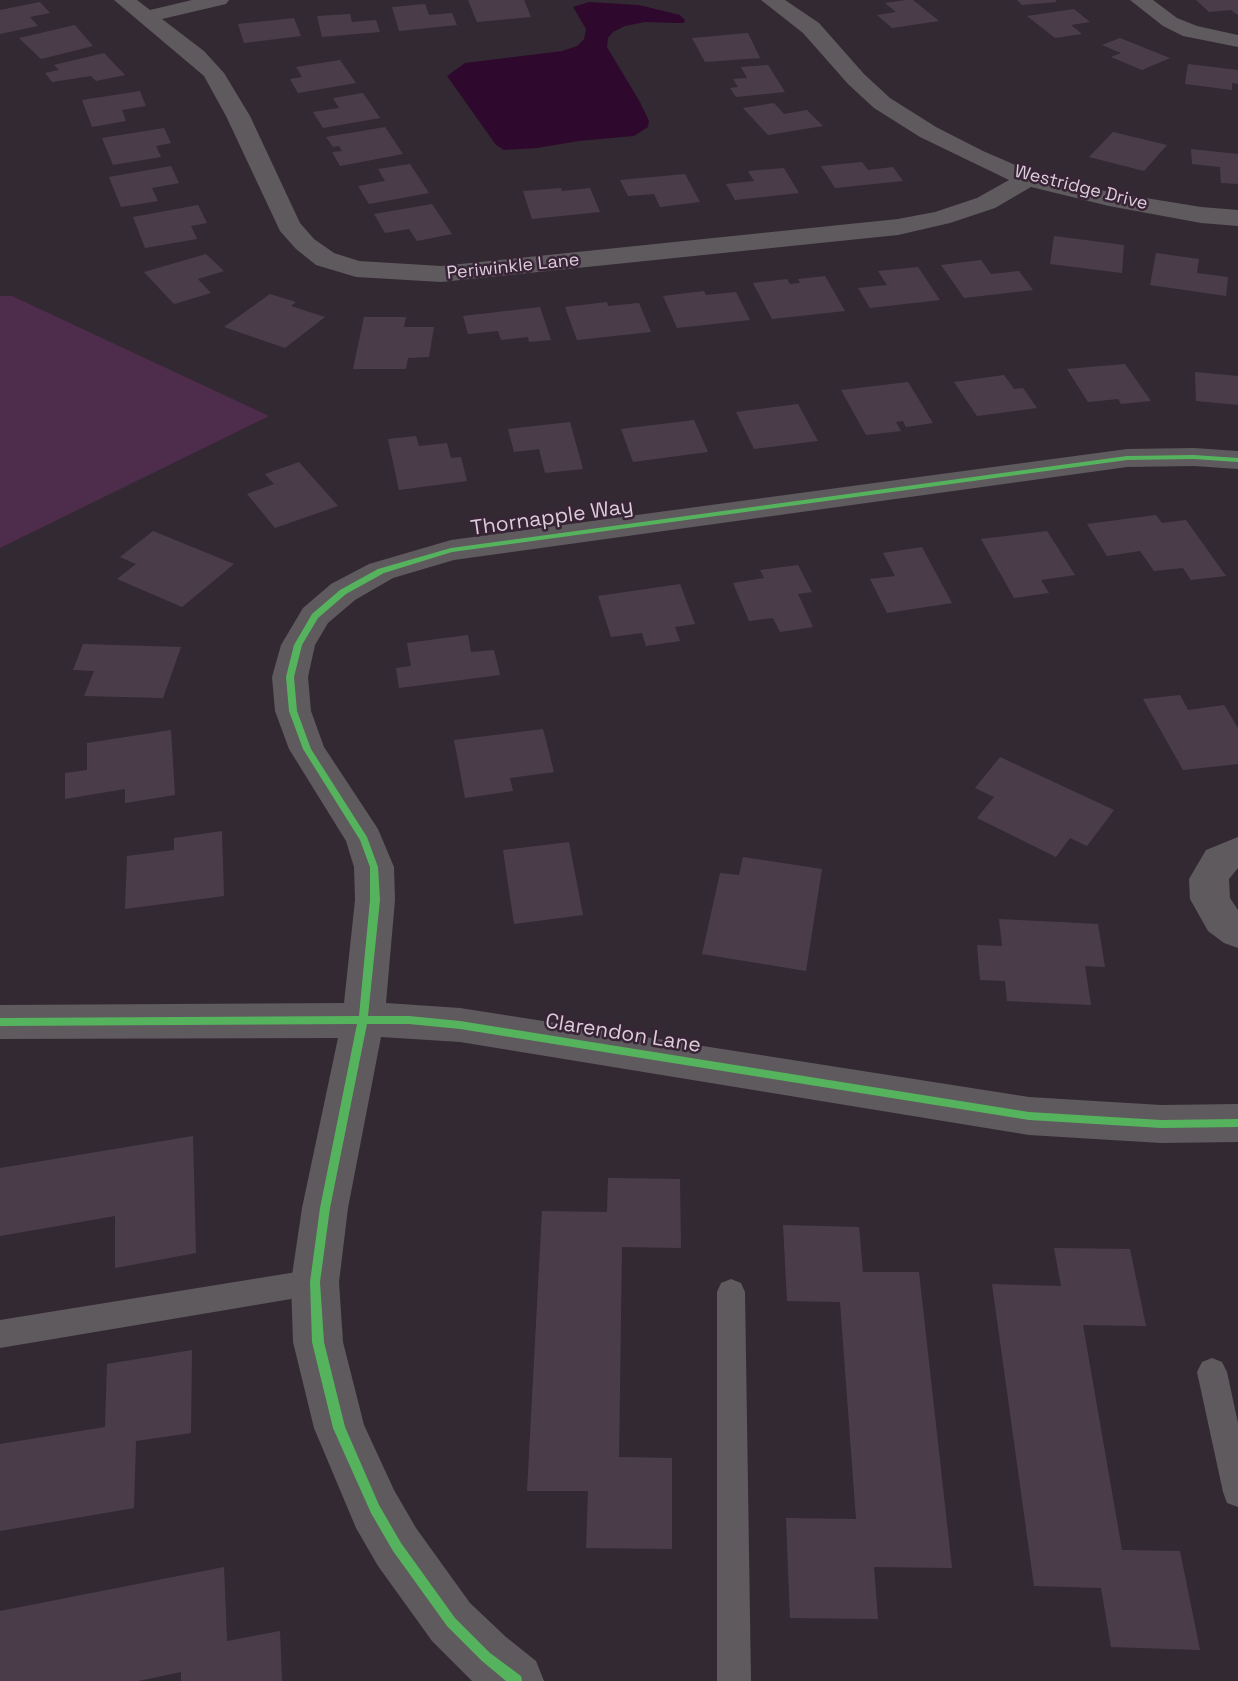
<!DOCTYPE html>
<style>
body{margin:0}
canvas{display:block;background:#332932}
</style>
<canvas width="1238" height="1681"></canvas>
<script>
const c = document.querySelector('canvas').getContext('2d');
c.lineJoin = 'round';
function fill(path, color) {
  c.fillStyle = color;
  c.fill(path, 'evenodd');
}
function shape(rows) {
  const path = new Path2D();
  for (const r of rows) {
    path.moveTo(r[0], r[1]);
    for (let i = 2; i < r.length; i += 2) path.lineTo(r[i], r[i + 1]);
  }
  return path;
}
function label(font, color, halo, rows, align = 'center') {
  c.font = font + ' "Space Grotesk",sans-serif';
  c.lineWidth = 5;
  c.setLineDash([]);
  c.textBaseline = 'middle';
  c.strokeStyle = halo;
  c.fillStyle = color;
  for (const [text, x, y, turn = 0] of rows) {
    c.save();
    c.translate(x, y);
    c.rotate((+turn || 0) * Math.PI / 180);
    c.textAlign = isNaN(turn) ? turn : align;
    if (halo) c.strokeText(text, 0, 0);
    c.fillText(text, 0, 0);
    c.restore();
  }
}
const green = shape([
 [0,296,12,296,269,416,0,548]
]);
const water = shape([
 [589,2,639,5,680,15,685,20,684,23,675,23,645,22,625,26,613,32,608,38,607,47,640,102,649,121,648,127,634,136,579,141,537,148,504,150,496,145,447,76,465,63,562,51,577,46,584,39,586,29,573,7]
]);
const building = shape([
 [468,0,524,0,531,17,477,22],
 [906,0,913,0,939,21,892,28,877,15,896,12,885,3],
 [1017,0,1056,0,1056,2,1022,5],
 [1196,0,1238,0,1238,15,1231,10,1209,12],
 [40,2,50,13,30,17,38,26,0,34,0,10],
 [425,4,429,15,452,13,457,25,399,31,392,7],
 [1074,9,1090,22,1071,25,1082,34,1055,38,1027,16],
 [350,14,352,22,376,20,380,32,322,37,317,16],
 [294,18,301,36,244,43,238,24],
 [75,25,93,46,41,59,19,38],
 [748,33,760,58,705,62,692,38],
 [1120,38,1170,58,1142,70,1111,57,1121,53,1102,45],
 [104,53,125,75,96,81,91,76,52,82,45,73,59,70,54,65],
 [340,60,356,83,298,93,290,79,302,77,296,67],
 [1188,64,1238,70,1238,84,1232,83,1232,90,1185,84],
 [768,65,785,92,736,97,730,88,738,87,733,79,747,78,741,67],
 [140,91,146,106,122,110,126,121,92,127,82,100],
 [363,93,380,118,323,128,313,112,339,108,333,98],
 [774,103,784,114,807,110,823,126,768,135,743,108],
 [385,127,403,154,340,166,332,152,342,151,339,146,333,147,326,137],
 [164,128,171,143,156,146,161,157,113,165,102,138],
 [1113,132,1167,145,1144,171,1089,157],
 [1191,149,1238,154,1238,184,1221,183,1220,167,1192,164],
 [862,162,868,170,893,167,903,181,835,188,821,166],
 [410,164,429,193,369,204,358,186,385,181,378,169],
 [171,166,179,183,152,188,158,201,121,207,109,177],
 [784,168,799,193,735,200,726,184,754,181,748,171],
 [685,174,700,202,660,207,654,194,628,196,620,180],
 [561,188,562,191,590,188,600,212,532,219,523,191],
 [432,204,452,234,417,241,409,229,385,233,374,214],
 [198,205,207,223,191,226,197,239,145,248,133,217],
 [1054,236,1124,245,1122,273,1050,264],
 [1156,253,1199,259,1197,273,1228,277,1226,296,1150,285],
 [206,254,224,271,198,279,211,293,174,304,144,272],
 [981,260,991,274,1019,271,1033,290,964,298,941,265],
 [918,267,940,300,870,308,858,288,887,285,878,271],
 [825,276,845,311,772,319,753,283,787,279,790,284,800,283,798,279],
 [704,291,706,295,736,292,750,320,677,328,663,296],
 [270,294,296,302,291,306,325,317,285,348,224,327],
 [607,302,608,306,639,303,651,332,577,340,565,307],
 [540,307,551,340,529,342,528,337,501,340,498,331,468,334,463,316],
 [364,317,406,317,404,327,434,327,429,357,408,358,406,369,353,369],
 [1125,364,1151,401,1121,404,1118,399,1088,402,1067,369],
 [1195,372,1238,376,1238,405,1196,401],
 [1004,375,1014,389,1023,388,1037,408,977,416,954,382],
 [908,382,933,423,906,427,903,421,896,422,901,431,866,435,841,390],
 [798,404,818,441,754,449,736,412],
 [694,420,708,452,633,462,621,429],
 [570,422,583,469,545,473,539,449,514,452,508,429],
 [416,436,419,446,447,443,451,458,461,457,467,481,399,490,388,439],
 [299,462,338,506,275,528,247,494,274,484,265,474],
 [1156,515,1162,523,1186,520,1226,576,1191,580,1183,568,1154,571,1140,551,1107,556,1087,524],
 [153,531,234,564,182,607,117,579,136,564,120,557],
 [1047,531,1075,575,1041,580,1049,593,1014,598,981,539],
 [922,547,952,603,887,613,870,579,895,576,883,553],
 [798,565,812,592,798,594,813,627,780,632,773,618,749,621,733,583,764,578,760,570],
 [680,584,695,624,675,627,680,641,646,646,642,633,611,637,598,596],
 [468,635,471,652,494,650,500,675,399,688,396,668,411,666,407,643],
 [83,644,181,647,163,698,84,696,94,671,73,670],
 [1180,695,1188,710,1224,705,1238,728,1238,764,1183,770,1143,699],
 [543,729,554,772,510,778,513,791,465,798,454,740],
 [171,730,175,795,125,803,125,789,65,799,65,773,87,770,87,743],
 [1000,757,1114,810,1087,846,1070,838,1056,857,977,818,994,797,975,788],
 [222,831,224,896,125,909,127,856,174,850,174,838],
 [569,842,583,915,514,924,503,850],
 [743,857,822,869,806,971,702,954,720,873,739,875],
 [999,919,1098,924,1105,967,1085,966,1091,1005,1007,1001,1005,981,980,980,977,945,1002,946],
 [193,1136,196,1253,115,1268,115,1216,0,1236,0,1168],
 [608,1178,680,1179,681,1248,622,1247,619,1457,672,1458,672,1549,586,1548,588,1491,527,1491,542,1211,607,1212],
 [783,1225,859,1227,863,1272,919,1272,952,1568,874,1567,878,1619,790,1618,786,1518,856,1519,840,1302,787,1301],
 [1054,1248,1130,1249,1146,1326,1083,1325,1122,1550,1180,1551,1200,1650,1111,1647,1101,1588,1034,1586,992,1284,1061,1286],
 [192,1350,191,1433,136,1441,134,1508,0,1531,0,1444,105,1427,107,1364],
 [224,1567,227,1641,280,1631,282,1681,181,1681,181,1672,138,1681,0,1681,0,1611]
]);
const lane = shape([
 [315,1269,325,1273,329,1282,325,1291,315,1295,0,1348,0,1320,315,1269],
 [731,1279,741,1283,745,1292,751,1681,717,1681,717,1292,721,1283,731,1279],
 [1212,1358,1222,1362,1227,1372,1238,1423,1238,1507,1227,1503,1223,1492,1197,1372,1202,1362,1212,1358]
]);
const street = shape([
 [114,0,137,0,150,10,192,0,229,0,226,4,162,19,204,51,224,73,250,116,300,223,314,239,334,253,359,261,441,266,898,219,935,212,977,198,1009,180,920,137,874,108,848,84,803,33,761,0,785,0,819,23,864,74,890,98,936,127,983,151,1036,174,1109,192,1201,207,1238,210,1238,226,1201,223,1109,206,1031,187,995,208,950,223,898,235,441,282,356,277,316,265,296,249,280,231,226,116,204,76,114,0],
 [1130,0,1153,0,1177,18,1197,26,1238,35,1238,47,1183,36,1163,26,1130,0],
 [1194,448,1238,451,1238,469,1194,466,1127,467,454,560,393,578,355,600,328,623,315,645,308,677,311,711,324,747,378,829,394,867,395,900,386,1003,460,1008,1029,1097,1161,1105,1238,1104,1238,1142,1161,1143,1029,1135,460,1042,381,1037,348,1208,339,1282,343,1342,364,1425,394,1490,416,1528,470,1603,506,1637,536,1661,544,1681,472,1681,432,1641,378,1566,356,1528,314,1428,293,1342,291,1282,302,1208,338,1038,0,1039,0,1005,344,1003,355,900,354,867,346,841,289,749,275,711,272,677,281,645,303,608,331,584,369,564,451,540,1127,449,1194,448],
 [1238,837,1238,868,1229,879,1230,898,1238,910,1238,948,1224,943,1208,931,1190,899,1189,879,1206,850,1238,837]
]);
const cycleway = shape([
 [1194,455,1238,458,1238,462,1194,459,1127,460,452,552,384,573,346,594,318,618,302,645,294,677,297,711,311,749,367,837,378,867,380,900,368,1016,409,1016,460,1021,1029,1112,1161,1120,1238,1119,1238,1127,1161,1128,1029,1120,460,1029,409,1024,367,1024,330,1208,320,1282,324,1342,345,1427,379,1505,401,1543,455,1618,490,1653,521,1676,522,1681,506,1681,482,1661,447,1626,393,1551,371,1513,333,1428,312,1342,310,1282,320,1208,357,1024,0,1026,0,1018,359,1016,370,900,370,867,360,840,303,749,289,711,286,677,294,645,312,614,340,590,378,569,451,548,1127,456,1194,455]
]);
const farStreetnames = [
 ["Westridge Drive",1081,188,14],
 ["Periwinkle Lane",513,267,-6]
];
const streetNames = [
 ["Thornapple Way",552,518,-8],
 ["Clarendon Lane",623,1034,9]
];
fill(green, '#4e2c4b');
fill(water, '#2e092d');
fill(building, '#4a3d49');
fill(lane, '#5e5a5e');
fill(street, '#5e5a5e');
fill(cycleway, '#56b35d');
label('18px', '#dacdd9', '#382436', farStreetnames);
label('21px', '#dacdd9', '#382436', streetNames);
</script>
